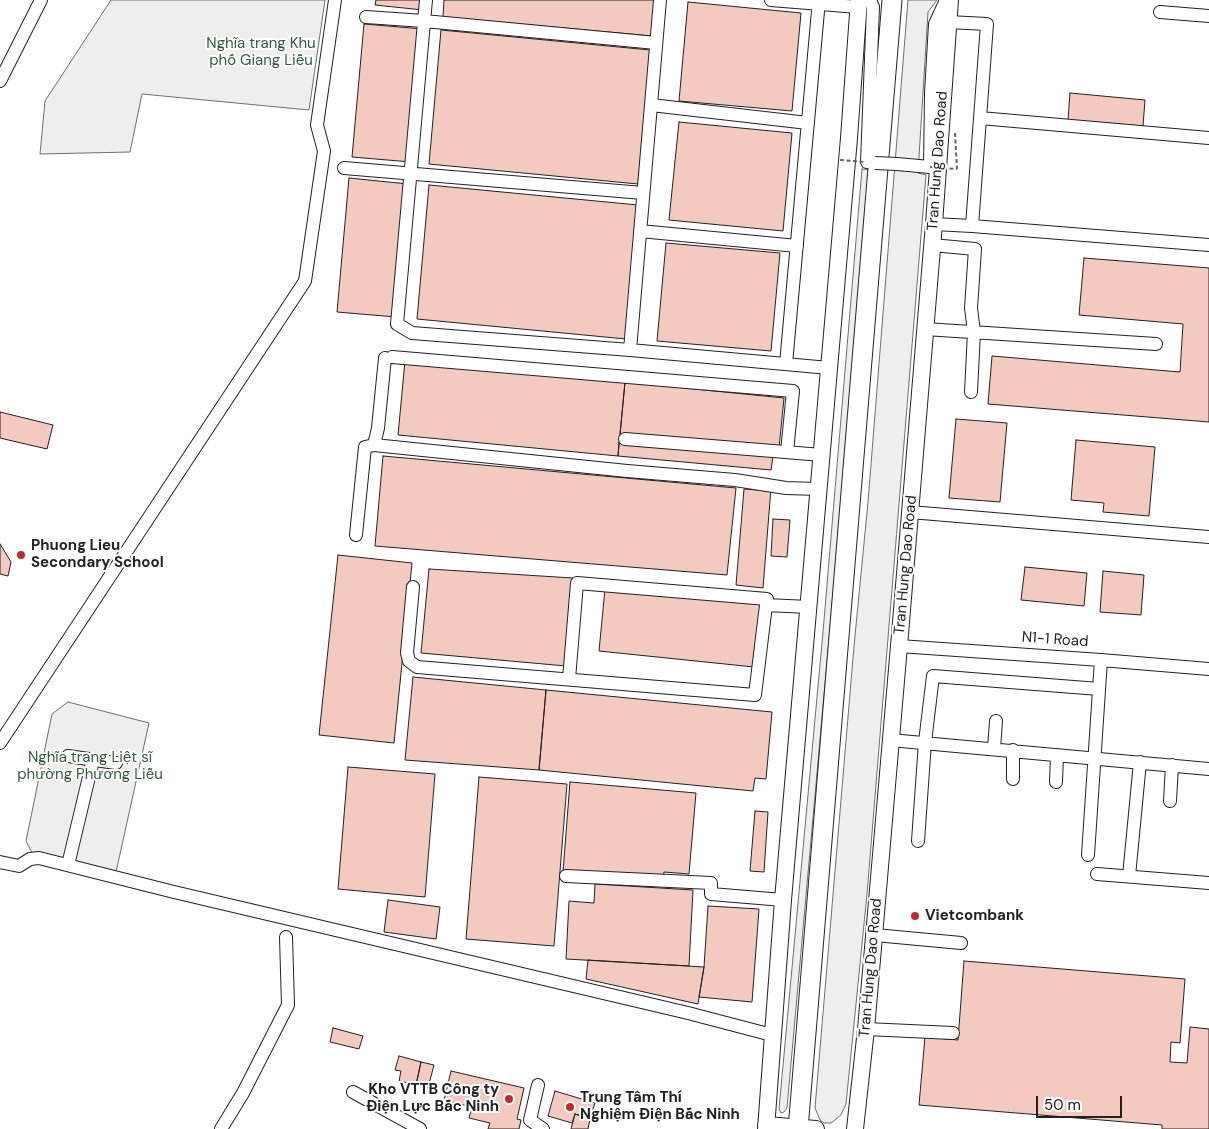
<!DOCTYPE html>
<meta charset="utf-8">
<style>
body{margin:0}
#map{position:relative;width:1209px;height:1129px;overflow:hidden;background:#fff;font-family:"DM Sans",sans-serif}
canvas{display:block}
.scale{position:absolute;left:1036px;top:1096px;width:86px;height:22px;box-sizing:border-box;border:2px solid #222;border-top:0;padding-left:6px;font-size:15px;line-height:18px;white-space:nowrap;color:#222;-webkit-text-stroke:4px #fff;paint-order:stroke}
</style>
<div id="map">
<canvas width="1209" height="1129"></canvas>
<div class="scale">50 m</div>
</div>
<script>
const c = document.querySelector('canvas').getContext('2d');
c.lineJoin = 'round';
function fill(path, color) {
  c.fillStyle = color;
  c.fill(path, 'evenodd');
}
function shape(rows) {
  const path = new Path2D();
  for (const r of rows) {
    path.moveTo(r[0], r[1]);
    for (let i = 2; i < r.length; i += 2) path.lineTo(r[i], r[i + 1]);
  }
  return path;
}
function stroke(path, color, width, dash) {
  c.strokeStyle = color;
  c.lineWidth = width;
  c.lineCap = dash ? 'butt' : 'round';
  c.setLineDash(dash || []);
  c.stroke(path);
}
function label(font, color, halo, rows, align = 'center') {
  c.font = font + ' "DM Sans",sans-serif';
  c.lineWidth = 4;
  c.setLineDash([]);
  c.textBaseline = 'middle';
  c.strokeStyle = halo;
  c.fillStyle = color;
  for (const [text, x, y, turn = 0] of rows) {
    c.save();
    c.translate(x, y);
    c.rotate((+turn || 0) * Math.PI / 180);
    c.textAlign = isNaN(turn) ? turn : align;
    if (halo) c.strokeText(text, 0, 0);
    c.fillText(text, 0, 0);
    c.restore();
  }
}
const green = shape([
 [111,0,325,0,309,110,142,94,130,152,40,154,45,101,111,0],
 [908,0,937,0,928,12,918,173,926,175,867,894,846,1104,841,1115,831,1123,824,1123,820,1120,815,1108,854,646,868,502,908,0],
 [862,169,871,170,787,1108,784,1112,781,1113,779,1109,823,632,862,169],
 [68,702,149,723,114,881,37,863,26,841,52,714,68,702]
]);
const building = shape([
 [376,0,424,0,423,10,375,5,376,0],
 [444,0,655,0,652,36,443,17,444,0],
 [688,2,801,13,792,111,679,101,688,2],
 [364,24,423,29,411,162,352,157,364,24],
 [441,30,650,50,638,184,429,164,441,30],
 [1070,93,1145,100,1143,126,1068,120,1070,93],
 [679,122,792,133,783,231,669,220,679,122],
 [349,178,408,184,396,317,337,312,349,178],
 [429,185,638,205,626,339,417,319,429,185],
 [666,243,780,253,771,351,657,341,666,243],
 [1084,258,1209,268,1209,422,988,404,992,356,1180,372,1183,324,1079,315,1084,258],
 [405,361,625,382,618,456,398,435,405,361],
 [625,382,784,398,779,448,620,434,625,382],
 [0,412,53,425,47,449,0,438,0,412],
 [956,419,1007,423,1000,502,949,498,956,419],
 [1076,440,1155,447,1149,516,1103,512,1104,503,1071,500,1076,440],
 [619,442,773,456,771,470,618,456,619,442],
 [383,456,736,488,727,575,375,546,383,456],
 [758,487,771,488,763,588,736,585,744,489,758,490,758,487],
 [773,519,790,520,787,557,771,556,773,519],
 [0,544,11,562,8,576,0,574,0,544],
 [338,555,412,563,394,743,319,735,338,555],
 [1025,567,1087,573,1084,606,1021,600,1025,567],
 [429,569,573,578,566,666,421,653,429,569],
 [1103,571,1144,575,1141,615,1100,612,1103,571],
 [605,589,760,604,754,667,599,651,605,589],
 [413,677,546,690,539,770,405,760,413,677],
 [546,690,772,712,766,779,755,778,753,791,539,770,546,690],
 [348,767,435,774,425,897,338,889,348,767],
 [479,777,567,784,554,946,466,939,479,777],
 [570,782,696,793,689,874,664,872,663,880,563,872,570,782],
 [755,811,768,812,764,872,750,871,755,811],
 [595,884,693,890,689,966,566,959,569,901,594,903,595,884],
 [388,900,440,907,436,939,384,932,388,900],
 [708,906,759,909,752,1002,699,997,704,967,708,906],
 [588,960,704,967,698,1004,586,979,588,960],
 [964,961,1185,979,1180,1043,1171,1042,1170,1062,1187,1063,1190,1027,1209,1029,1209,1129,1162,1129,1162,1125,919,1105,925,1037,958,1040,964,961],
 [333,1028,363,1036,359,1049,330,1042,333,1028],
 [399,1056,421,1062,416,1085,399,1081,401,1071,395,1070,399,1056],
 [421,1062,434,1065,428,1088,416,1085,421,1062],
 [451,1071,524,1088,517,1119,521,1120,519,1129,488,1129,490,1123,469,1118,472,1107,444,1100,451,1071],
 [555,1091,595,1103,590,1119,575,1114,572,1123,548,1116,555,1091],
 [575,1114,590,1119,588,1129,571,1129,575,1114]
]);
const path = shape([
 [955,133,957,169]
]);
const minor = shape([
 [426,0,397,324,412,333,630,350,829,368],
 [771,0,858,7],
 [870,0,873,7,867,162,875,163],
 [1160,12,1209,16],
 [366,17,424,21,656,43],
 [948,22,987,24,972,226],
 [0,81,41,0],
 [651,105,808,123],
 [980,118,1209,138],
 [897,164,930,167,931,93,935,24,946,0],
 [344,168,643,193],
 [934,224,972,226,1209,245],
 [640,231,797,246],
 [932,245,975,249,971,308,974,332,971,392],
 [925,329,1156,344],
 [630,350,660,0],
 [392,357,793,391,787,452],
 [786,364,819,0],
 [625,439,822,455],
 [374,445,627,471,735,480,786,488,818,489],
 [910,512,1209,537],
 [356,535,365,447,374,445,378,428,385,358],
 [413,587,407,653,409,661,417,667,755,695,766,605,809,607],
 [899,646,1101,660,1209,669],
 [569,679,577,583,767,599,766,605],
 [890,740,1209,769],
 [0,743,305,281,324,151,317,125,335,0],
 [994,749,996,721],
 [68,756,116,763],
 [1013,779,1013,750],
 [1056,782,1057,755],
 [1170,801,1172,765],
 [918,841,925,742,933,676,1099,689],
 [1088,855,1101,660],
 [0,862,19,866,30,859,39,858,174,892,688,1013,772,1035],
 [68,865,93,760],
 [1097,874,1209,883],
 [566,876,711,883,711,894,783,900],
 [1129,876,1140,762],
 [875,935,961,943],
 [866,1029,953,1033],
 [538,1085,530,1120,543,1129],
 [353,1092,420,1129],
 [221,1129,243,1093,288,1005,286,937]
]);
const major = shape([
 [766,1125,816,1129],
 [766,1129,783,900,849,138,859,0],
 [855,1129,866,1029,899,646,934,224,950,0]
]);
const highway = shape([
 [798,1129,892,0]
]);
const pathBridge = shape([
 [840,160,865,162],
 [930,167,957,169]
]);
const minorBridge = shape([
 [875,163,897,164]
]);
const markers = [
 [21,555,5,"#c62828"],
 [915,916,5,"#c62828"],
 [509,1099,5,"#c62828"],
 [570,1107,5,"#c62828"]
];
const parkNames = [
 ["Nghĩa trang Khu",261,44],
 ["phố Giang Liễu",261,61],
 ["Nghĩa trang Liệt sĩ",90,758],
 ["phường Phương Liễu",90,775]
];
const streetNames = [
 ["Tran Hung Dao Road",938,161,-86],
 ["Tran Hung Dao Road",906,565,-85],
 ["N1-1 Road",1055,640,4],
 ["Tran Hung Dao Road",871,968,-85]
];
const poiNames = [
 ["Phuong Lieu",31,546],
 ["Secondary School",31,563],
 ["Vietcombank",925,916],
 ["Kho VTTB Công ty",499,1090,"right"],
 ["Điện Lực Bắc Ninh",499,1107,"right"],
 ["Trung Tâm Thí",580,1098],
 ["Nghiệm Điện Bắc Ninh",580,1115]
];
fill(green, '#eee');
stroke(green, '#6f6f6f', 1);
fill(building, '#f3c9c0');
stroke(building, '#222', 1);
stroke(minor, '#222', 14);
stroke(major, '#222', 18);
stroke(highway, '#222', 21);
stroke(path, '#646464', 2, [4, 2.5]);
stroke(minor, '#fff', 12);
stroke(major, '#fff', 16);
stroke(highway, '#fff', 19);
stroke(minorBridge, '#222', 14, []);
stroke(pathBridge, '#646464', 2, [4, 2.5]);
stroke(minorBridge, '#fff', 12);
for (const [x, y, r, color] of markers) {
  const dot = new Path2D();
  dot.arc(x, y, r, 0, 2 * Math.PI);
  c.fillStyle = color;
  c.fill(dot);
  stroke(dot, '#fff', 2);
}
label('15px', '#2f5e38', '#fff', parkNames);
label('15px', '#222', '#fff', streetNames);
label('bold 15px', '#222', '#fff', poiNames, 'left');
</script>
